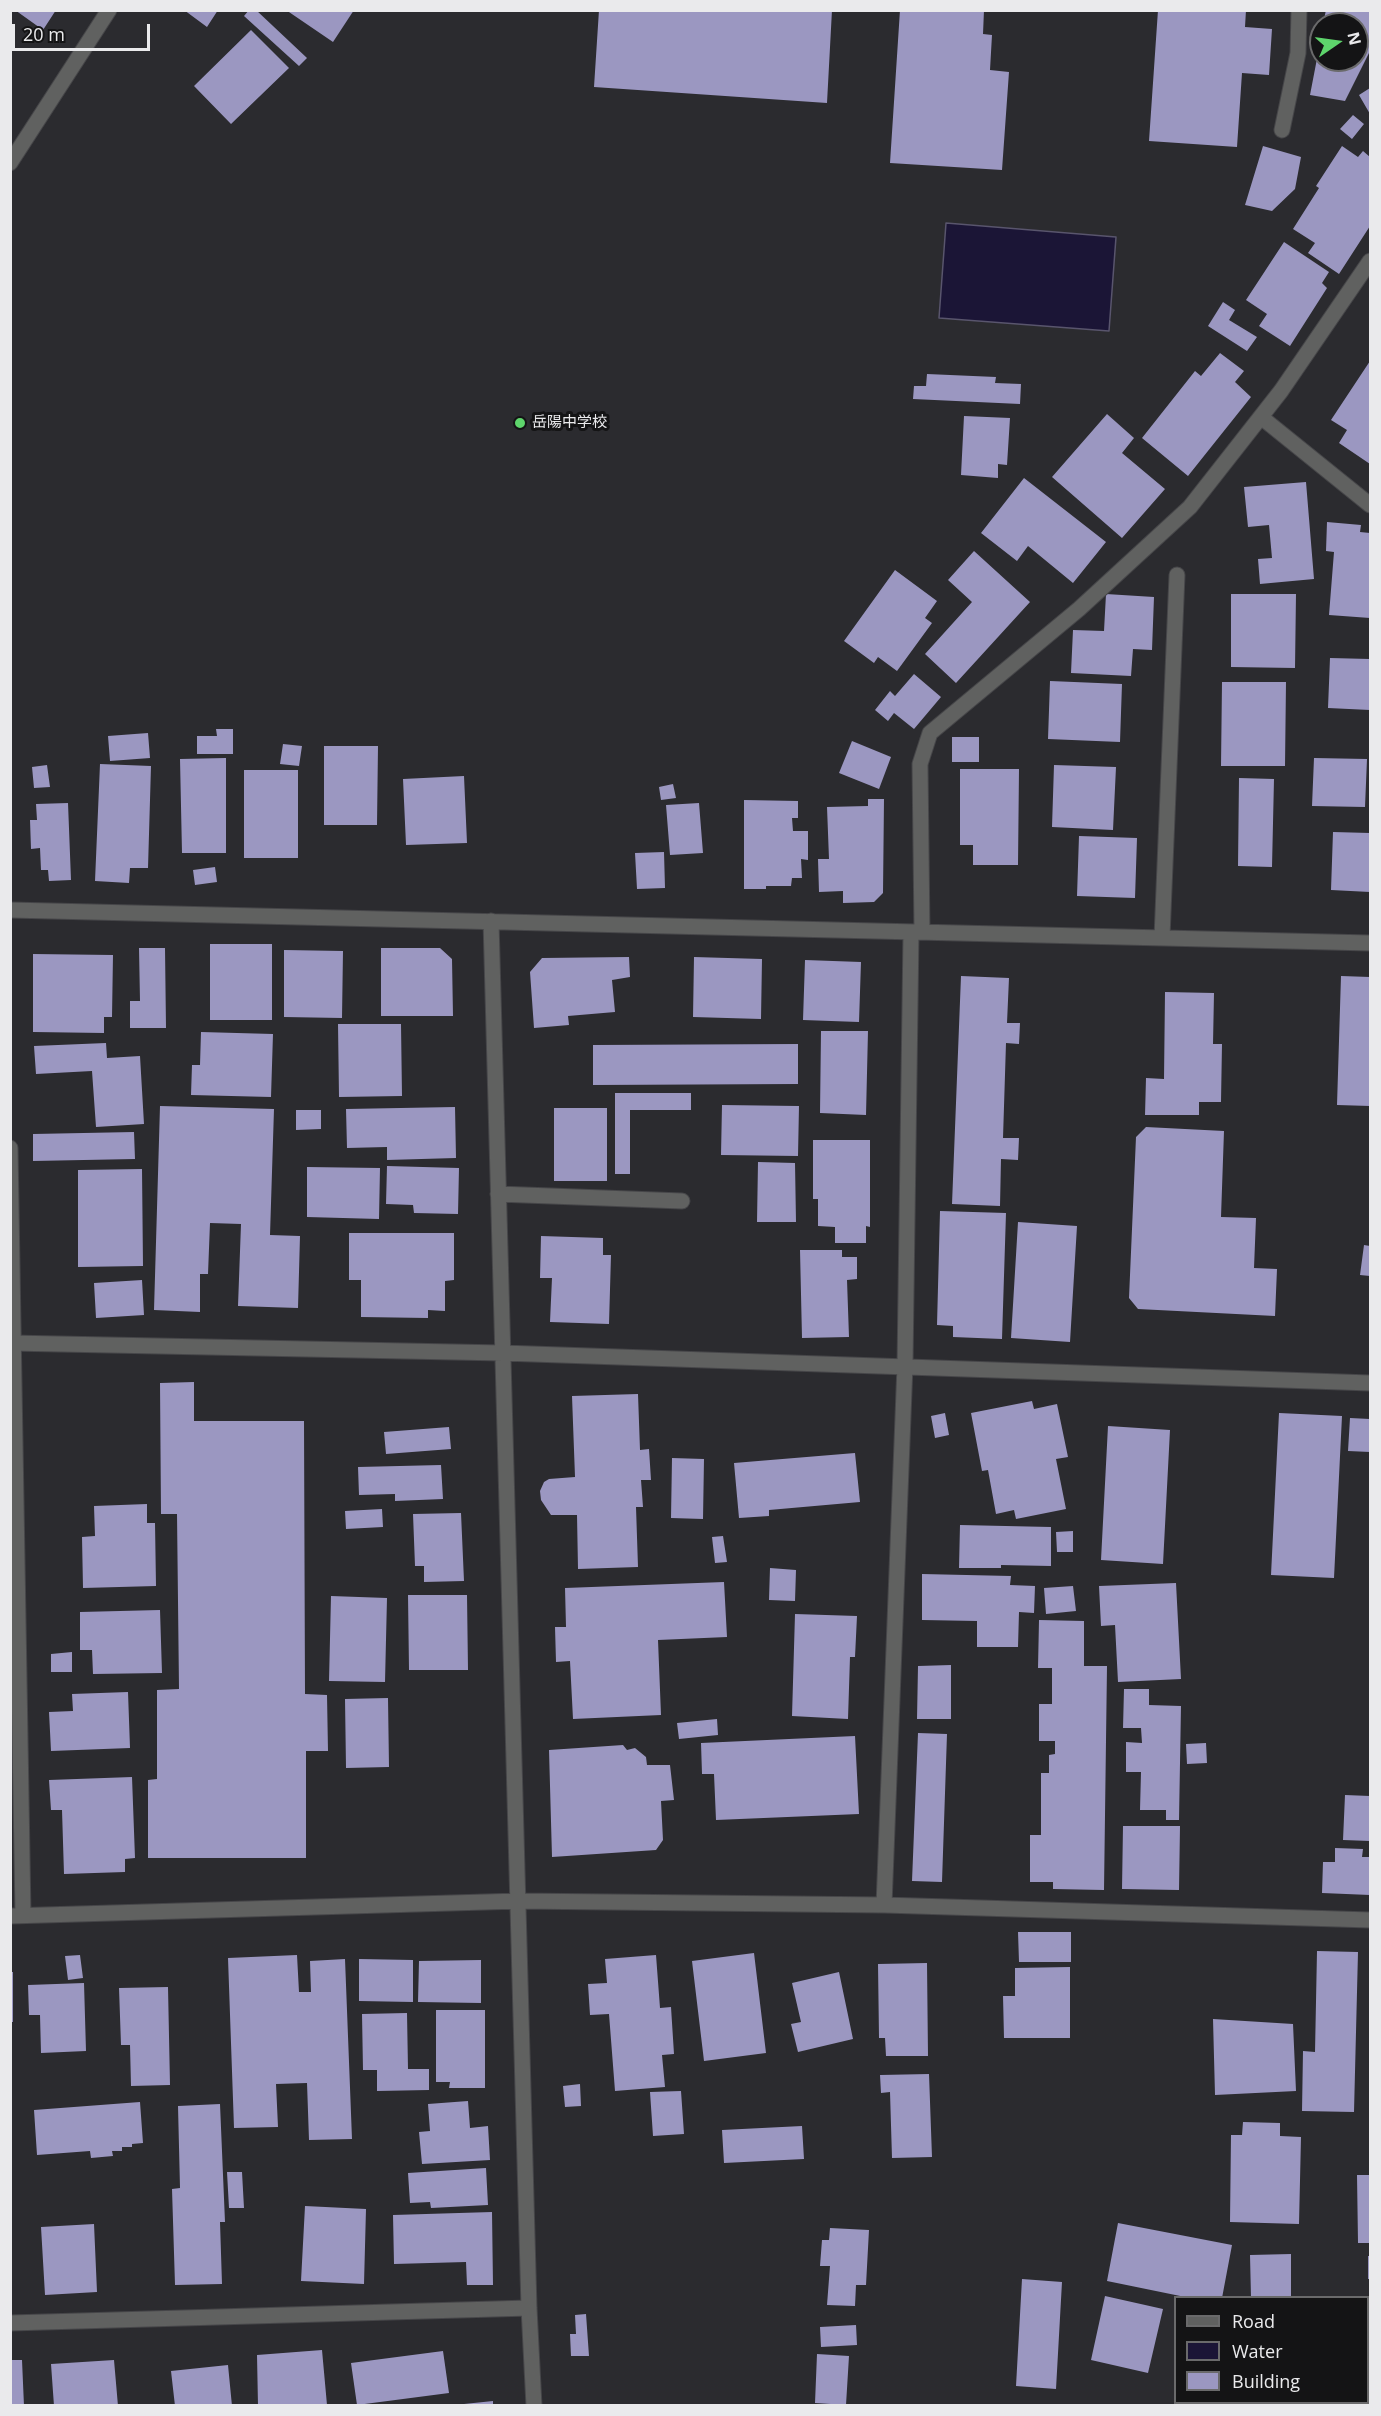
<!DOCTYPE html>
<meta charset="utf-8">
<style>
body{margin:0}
#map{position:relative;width:1381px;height:2416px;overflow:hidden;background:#2b2b2f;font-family:"Open Sans",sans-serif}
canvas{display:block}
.frame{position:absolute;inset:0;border:12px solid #eaeaec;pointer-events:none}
.legend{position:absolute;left:1174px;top:2296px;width:195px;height:108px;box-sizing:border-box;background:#141415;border:2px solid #6a6a6b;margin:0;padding:8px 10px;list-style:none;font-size:18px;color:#eaeaec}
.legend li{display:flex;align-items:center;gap:12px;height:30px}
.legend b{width:30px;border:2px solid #6a6a6b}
.north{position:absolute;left:1309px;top:12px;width:60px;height:60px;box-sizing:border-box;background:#141415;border:2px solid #6a6a6b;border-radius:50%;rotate:77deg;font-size:16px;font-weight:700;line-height:24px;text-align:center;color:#eaeaec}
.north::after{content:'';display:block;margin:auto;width:21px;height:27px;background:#5ed56c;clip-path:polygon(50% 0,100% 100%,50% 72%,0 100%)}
.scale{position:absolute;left:12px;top:24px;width:138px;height:27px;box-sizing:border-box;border:3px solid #eaeaec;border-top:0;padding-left:8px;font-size:18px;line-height:21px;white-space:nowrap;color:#eaeaec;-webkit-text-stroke:4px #141415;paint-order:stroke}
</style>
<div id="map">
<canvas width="1381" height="2416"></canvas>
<div class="frame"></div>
<ul class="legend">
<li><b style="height:8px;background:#606160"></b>Road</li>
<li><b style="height:16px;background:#1b1536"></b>Water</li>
<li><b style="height:16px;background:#9b97c1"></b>Building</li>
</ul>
<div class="north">N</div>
<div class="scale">20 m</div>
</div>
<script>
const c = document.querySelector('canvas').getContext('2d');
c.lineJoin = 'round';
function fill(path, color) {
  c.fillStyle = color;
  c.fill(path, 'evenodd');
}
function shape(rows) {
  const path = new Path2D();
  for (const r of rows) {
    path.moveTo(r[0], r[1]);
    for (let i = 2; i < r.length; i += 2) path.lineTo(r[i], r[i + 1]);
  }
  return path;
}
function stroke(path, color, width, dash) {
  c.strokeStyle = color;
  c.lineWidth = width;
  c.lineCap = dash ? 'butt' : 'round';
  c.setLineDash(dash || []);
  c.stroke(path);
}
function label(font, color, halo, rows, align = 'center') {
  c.font = font + ' "Open Sans","Noto Sans JP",sans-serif';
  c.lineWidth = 6;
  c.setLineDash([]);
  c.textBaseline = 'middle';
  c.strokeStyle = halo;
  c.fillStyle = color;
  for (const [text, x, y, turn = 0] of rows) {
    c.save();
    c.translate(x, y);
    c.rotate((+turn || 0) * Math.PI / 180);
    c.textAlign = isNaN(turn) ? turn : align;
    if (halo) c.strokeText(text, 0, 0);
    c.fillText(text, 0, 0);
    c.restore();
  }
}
const water = shape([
 [946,223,1116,237,1109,331,939,318,946,223]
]);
const building = shape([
 [15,10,56,10,43,30],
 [184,10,218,10,207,27],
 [249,10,256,10,307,58,299,66,244,16],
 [286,10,354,10,333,42],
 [599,10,832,10,827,103,594,87],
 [900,10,984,10,983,34,992,35,990,70,1009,72,1002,170,890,163],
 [1158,10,1246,10,1245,27,1272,29,1269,75,1242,73,1237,147,1149,141],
 [1326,10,1370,10,1370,51,1345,101,1310,95,1320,43,1321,60,1357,60,1357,24,1323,24],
 [251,30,289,68,231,124,194,86],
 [1370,88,1370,114,1359,95],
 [1353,115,1364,124,1352,139,1340,129],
 [1263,146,1301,157,1295,189,1272,211,1245,205],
 [1342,146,1358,157,1363,151,1370,157,1370,226,1339,274,1308,253,1315,243,1293,229,1319,188,1316,186],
 [1284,242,1329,272,1322,283,1327,288,1290,346,1259,326,1267,314,1246,300],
 [1223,302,1235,310,1229,320,1257,337,1247,351,1208,326],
 [1220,353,1244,371,1235,382,1251,397,1188,476,1142,438,1195,371,1201,376],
 [1370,361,1370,464,1339,443,1347,430,1331,420],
 [927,374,996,377,995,383,1021,384,1020,404,913,399,914,386,926,386],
 [1107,414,1134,438,1122,453,1165,489,1122,538,1052,477],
 [964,416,1010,418,1007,465,998,464,998,478,961,475],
 [1024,478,1106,542,1073,583,1028,546,1017,561,981,533],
 [1306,482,1314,579,1260,584,1258,559,1272,558,1269,525,1248,527,1244,487],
 [1327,522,1361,525,1360,532,1370,533,1370,618,1329,615,1334,552,1326,551],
 [974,551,1030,602,956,683,925,654,972,602,948,580],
 [895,570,937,601,925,618,932,623,897,671,878,657,874,663,844,641],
 [1106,594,1154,597,1152,650,1133,649,1131,676,1071,673,1073,630,1104,631],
 [1231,594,1296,594,1295,668,1231,667],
 [1330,658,1370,659,1370,710,1328,708],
 [914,674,941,697,914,729,894,713,888,721,875,710,890,691,895,696],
 [1050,681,1122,684,1120,742,1048,739],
 [1222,682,1286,682,1285,766,1221,766],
 [216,729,233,729,233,754,197,754,197,736,217,736],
 [148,733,150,758,110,761,108,736],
 [952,737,979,737,979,762,952,762],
 [852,741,891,757,879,789,839,773],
 [283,744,302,746,299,766,280,764],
 [324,746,378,746,377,825,324,825],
 [226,758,226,853,182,853,180,759],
 [1314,758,1367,759,1365,807,1312,806],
 [100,764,151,766,148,868,130,868,129,883,95,881],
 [47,765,50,787,34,788,32,767],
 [1054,765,1116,767,1113,830,1052,827],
 [960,769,1019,769,1018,865,973,865,973,845,960,845],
 [244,770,298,770,298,858,244,858],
 [464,776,467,843,406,845,403,779],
 [1239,778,1274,779,1272,867,1238,866],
 [673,784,676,798,661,800,659,787],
 [868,799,884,799,883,893,874,902,843,903,843,891,819,892,818,859,829,859,827,807,868,806],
 [744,800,798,801,798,818,792,818,793,831,808,831,808,860,801,859,802,878,792,878,791,886,766,886,766,889,744,889],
 [68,803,71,880,49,881,48,870,41,870,40,848,31,849,30,820,37,820,36,804],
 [699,803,703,853,670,855,666,805],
 [1333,832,1370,833,1370,892,1331,890],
 [1079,836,1137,838,1135,898,1077,896],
 [664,852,665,888,637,889,635,853],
 [215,867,217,882,195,885,193,870],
 [210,944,272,944,272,1020,210,1020],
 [139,948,165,948,166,1028,130,1028,130,1001,140,1001],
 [381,948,440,948,452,959,453,1016,381,1016],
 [284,950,343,951,342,1018,284,1017],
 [33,954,113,955,112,1017,104,1017,104,1033,33,1032],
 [629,957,630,977,612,980,615,1012,568,1016,569,1025,534,1028,530,972,542,958],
 [694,957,762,959,761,1019,693,1017],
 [805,960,861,962,859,1022,803,1020],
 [961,976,1009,978,1007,1023,1020,1023,1019,1044,1006,1043,1003,1138,1019,1138,1018,1160,1001,1159,1000,1206,952,1204],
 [1341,976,1370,977,1370,1106,1337,1105],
 [1165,992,1214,993,1213,1044,1222,1044,1221,1102,1199,1102,1199,1115,1145,1115,1146,1078,1164,1079],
 [338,1024,401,1024,402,1096,339,1097],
 [821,1031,868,1031,866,1115,820,1113],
 [201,1032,273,1034,271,1097,191,1095,192,1065,200,1065],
 [106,1043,107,1058,140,1056,144,1124,96,1127,92,1071,36,1074,34,1046],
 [798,1044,798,1084,593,1085,593,1045],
 [615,1093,691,1093,691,1110,630,1110,630,1174,615,1174],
 [722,1105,799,1106,798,1156,721,1155],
 [160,1106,274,1109,270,1235,300,1236,298,1308,238,1306,241,1224,210,1223,208,1274,200,1274,200,1312,154,1310],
 [455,1107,456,1158,387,1160,387,1147,347,1148,346,1109],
 [554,1108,607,1108,607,1181,554,1181],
 [296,1110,321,1110,321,1129,296,1130],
 [1146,1127,1224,1131,1221,1217,1256,1218,1254,1268,1277,1269,1275,1316,1138,1309,1129,1298,1136,1137],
 [134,1132,135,1159,33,1161,33,1134],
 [813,1140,870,1140,870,1227,866,1226,866,1243,835,1243,835,1227,818,1226,818,1199,813,1199],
 [758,1162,795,1163,796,1222,757,1222],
 [387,1166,459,1168,458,1214,414,1213,413,1205,386,1204],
 [307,1167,380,1168,379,1219,307,1217],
 [142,1169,143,1266,78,1267,78,1170],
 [940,1211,1006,1213,1002,1339,953,1337,953,1326,937,1325],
 [1018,1222,1077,1226,1070,1342,1011,1338],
 [349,1233,454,1233,454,1280,445,1281,445,1311,428,1310,428,1318,361,1317,361,1280,349,1280],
 [541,1236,603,1238,603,1255,611,1255,609,1324,550,1322,552,1278,540,1278],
 [1364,1245,1370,1246,1370,1276,1360,1275],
 [800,1250,842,1250,842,1257,857,1257,857,1279,847,1280,849,1337,802,1338],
 [142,1280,144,1315,96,1318,94,1283],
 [194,1382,194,1421,304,1421,305,1694,327,1695,328,1751,306,1751,306,1858,148,1858,148,1780,157,1779,157,1690,179,1689,177,1514,161,1514,160,1383],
 [638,1394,640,1450,649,1449,651,1480,641,1480,643,1507,636,1507,638,1567,578,1569,577,1515,551,1515,541,1500,540,1491,544,1482,549,1479,575,1477,572,1396],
 [1032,1401,1034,1409,1057,1404,1068,1457,1056,1459,1066,1509,1016,1519,1014,1510,996,1514,988,1470,982,1471,971,1413],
 [945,1413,949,1435,935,1438,931,1416],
 [1279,1413,1342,1416,1334,1578,1271,1575],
 [1350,1418,1370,1419,1370,1452,1348,1451],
 [1108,1426,1170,1430,1163,1564,1101,1560],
 [449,1427,451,1449,386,1454,384,1432],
 [855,1453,860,1502,769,1510,769,1516,739,1518,734,1463],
 [672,1458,704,1459,703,1519,671,1518],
 [441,1465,443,1499,395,1501,395,1494,359,1495,358,1467],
 [147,1504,147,1523,155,1523,156,1586,83,1588,82,1537,95,1536,94,1506],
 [382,1509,383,1527,346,1529,345,1511],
 [461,1513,464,1581,424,1582,424,1566,415,1566,413,1514],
 [960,1525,1051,1527,1051,1566,1001,1565,1001,1568,959,1568],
 [1073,1531,1073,1552,1057,1552,1056,1532],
 [723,1536,727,1562,715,1563,712,1537],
 [770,1568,796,1570,795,1601,769,1600],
 [922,1574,1011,1576,1010,1585,1035,1586,1034,1613,1019,1612,1018,1647,977,1647,977,1621,922,1620],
 [724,1582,727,1637,658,1640,661,1715,573,1719,570,1661,556,1662,555,1627,566,1627,565,1588],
 [1176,1583,1181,1679,1118,1682,1115,1625,1101,1626,1099,1586],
 [1073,1586,1076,1611,1046,1614,1044,1588],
 [408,1595,467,1595,468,1670,409,1670],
 [331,1596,387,1598,385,1682,329,1681],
 [160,1610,162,1673,93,1674,92,1650,80,1650,80,1612],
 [795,1614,857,1616,855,1657,850,1657,848,1719,792,1716],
 [1039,1620,1084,1621,1084,1666,1107,1666,1104,1890,1053,1889,1053,1882,1030,1882,1030,1835,1041,1835,1041,1773,1049,1773,1049,1755,1055,1754,1055,1741,1039,1741,1039,1704,1052,1704,1052,1668,1038,1668],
 [72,1652,72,1672,51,1672,51,1654],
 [951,1665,951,1719,917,1719,918,1666],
 [1124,1689,1149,1689,1149,1705,1181,1706,1179,1820,1166,1820,1166,1810,1140,1810,1141,1772,1126,1772,1126,1742,1142,1743,1141,1728,1123,1728],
 [128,1692,130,1748,51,1751,49,1712,73,1711,72,1694],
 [388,1698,389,1767,346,1768,345,1699],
 [717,1719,718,1735,679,1739,677,1723],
 [918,1733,947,1734,942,1882,912,1881],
 [855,1736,859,1814,716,1820,714,1774,702,1774,701,1743],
 [1206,1743,1207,1763,1187,1764,1186,1744],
 [623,1745,627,1750,635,1748,646,1757,647,1765,670,1765,674,1800,661,1801,663,1840,656,1850,552,1857,549,1750],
 [132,1777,135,1858,125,1859,125,1872,64,1874,62,1810,51,1810,49,1780],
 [1345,1795,1370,1796,1370,1841,1343,1840],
 [1123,1826,1180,1826,1179,1890,1122,1889],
 [1335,1848,1363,1849,1362,1857,1370,1857,1370,1895,1322,1893,1323,1862,1335,1862],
 [1018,1932,1071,1932,1071,1962,1019,1962],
 [1317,1951,1358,1952,1354,2112,1302,2111,1303,2051,1315,2052],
 [754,1953,766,2053,704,2061,692,1961],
 [80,1955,83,1978,68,1980,65,1956],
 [297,1955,299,1992,311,1992,310,1961,345,1959,352,2139,309,2140,307,2083,276,2084,278,2127,234,2128,228,1958],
 [656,1955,660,2008,671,2007,674,2054,662,2055,665,2087,615,2091,609,2014,590,2015,588,1984,607,1983,605,1959],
 [359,1959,413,1960,413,2002,359,2001],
 [481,1960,481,2003,418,2002,419,1961],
 [927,1963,928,2056,886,2056,885,2038,879,2038,878,1964],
 [1070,1967,1070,2038,1004,2038,1003,1996,1015,1996,1015,1968],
 [10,1972,13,1972,13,2022,10,2022],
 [839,1972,853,2039,798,2052,791,2024,801,2022,792,1983],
 [84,1983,86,2051,41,2053,40,2015,29,2015,28,1985],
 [168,1987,170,2085,131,2086,130,2045,121,2045,119,1988],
 [436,2010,485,2010,485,2088,449,2088,450,2082,436,2082],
 [407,2013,408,2069,429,2069,429,2090,377,2091,377,2070,363,2070,362,2014],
 [1213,2019,1293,2024,1296,2091,1215,2095],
 [929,2074,932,2157,892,2158,890,2092,881,2093,880,2075],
 [580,2084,581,2106,565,2107,563,2086],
 [681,2091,684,2134,653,2136,650,2092],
 [468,2101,470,2128,488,2126,490,2160,422,2164,419,2132,430,2131,428,2104],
 [140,2102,143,2143,132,2144,132,2147,122,2147,122,2151,112,2151,113,2156,91,2158,90,2151,37,2155,34,2110],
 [220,2104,225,2222,220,2222,222,2284,175,2285,172,2189,180,2188,178,2106],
 [1243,2122,1280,2123,1280,2136,1301,2137,1299,2224,1230,2222,1231,2135,1242,2135],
 [802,2126,804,2159,724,2163,722,2130],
 [486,2168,488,2205,431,2208,430,2202,410,2203,408,2173],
 [227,2172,242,2172,244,2208,229,2208],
 [1357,2175,1370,2175,1370,2243,1358,2243],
 [305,2206,366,2209,364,2284,301,2281],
 [492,2212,493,2285,467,2285,466,2262,394,2264,393,2215],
 [1118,2223,1232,2245,1222,2298,1190,2298,1107,2281],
 [94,2224,97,2292,45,2295,41,2227],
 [830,2228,869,2230,866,2285,856,2285,855,2306,827,2305,830,2266,820,2266,822,2240,829,2240],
 [1291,2254,1291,2298,1251,2298,1250,2255],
 [1368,2256,1370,2256,1370,2279,1368,2279],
 [1022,2279,1062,2282,1056,2389,1016,2386],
 [1105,2296,1163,2309,1148,2373,1091,2360],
 [586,2314,589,2356,571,2356,570,2334,576,2334,575,2315],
 [856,2325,857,2345,821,2347,820,2327],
 [322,2350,327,2405,258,2406,257,2355],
 [443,2351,449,2393,357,2405,351,2363],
 [817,2354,849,2356,846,2405,815,2403],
 [10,2360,22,2360,24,2406,10,2406],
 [114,2360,118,2406,54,2406,51,2364],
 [228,2365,232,2406,175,2406,171,2371],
 [493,2401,493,2406,464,2406,464,2404]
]);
const minor = shape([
 [1282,130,1298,53,1299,10],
 [10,163,109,10],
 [1261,417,1370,505],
 [10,910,1370,943],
 [491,921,529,2308,534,2406],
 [922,932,920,764,930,733,1079,609,1190,507,1281,391,1370,261],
 [1162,937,1177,575],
 [10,1148,23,1915],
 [498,1194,682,1201],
 [10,1343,503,1353,1370,1383],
 [884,1905,905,1365,911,933],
 [10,1916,519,1901,884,1905,1370,1920],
 [10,2323,529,2308]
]);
const markers = [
 [520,423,6,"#5ed56c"]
];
const poiNames = [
 ["岳陽中学校",532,423]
];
fill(water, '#1b1536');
stroke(water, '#59556d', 1.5);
fill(building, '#9b97c1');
stroke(minor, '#464649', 17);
stroke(minor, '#606160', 15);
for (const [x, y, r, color] of markers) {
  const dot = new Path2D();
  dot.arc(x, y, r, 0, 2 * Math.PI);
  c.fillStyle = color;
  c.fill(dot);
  stroke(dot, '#141415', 2);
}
label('15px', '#eaeaec', '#141415', poiNames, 'left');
</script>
